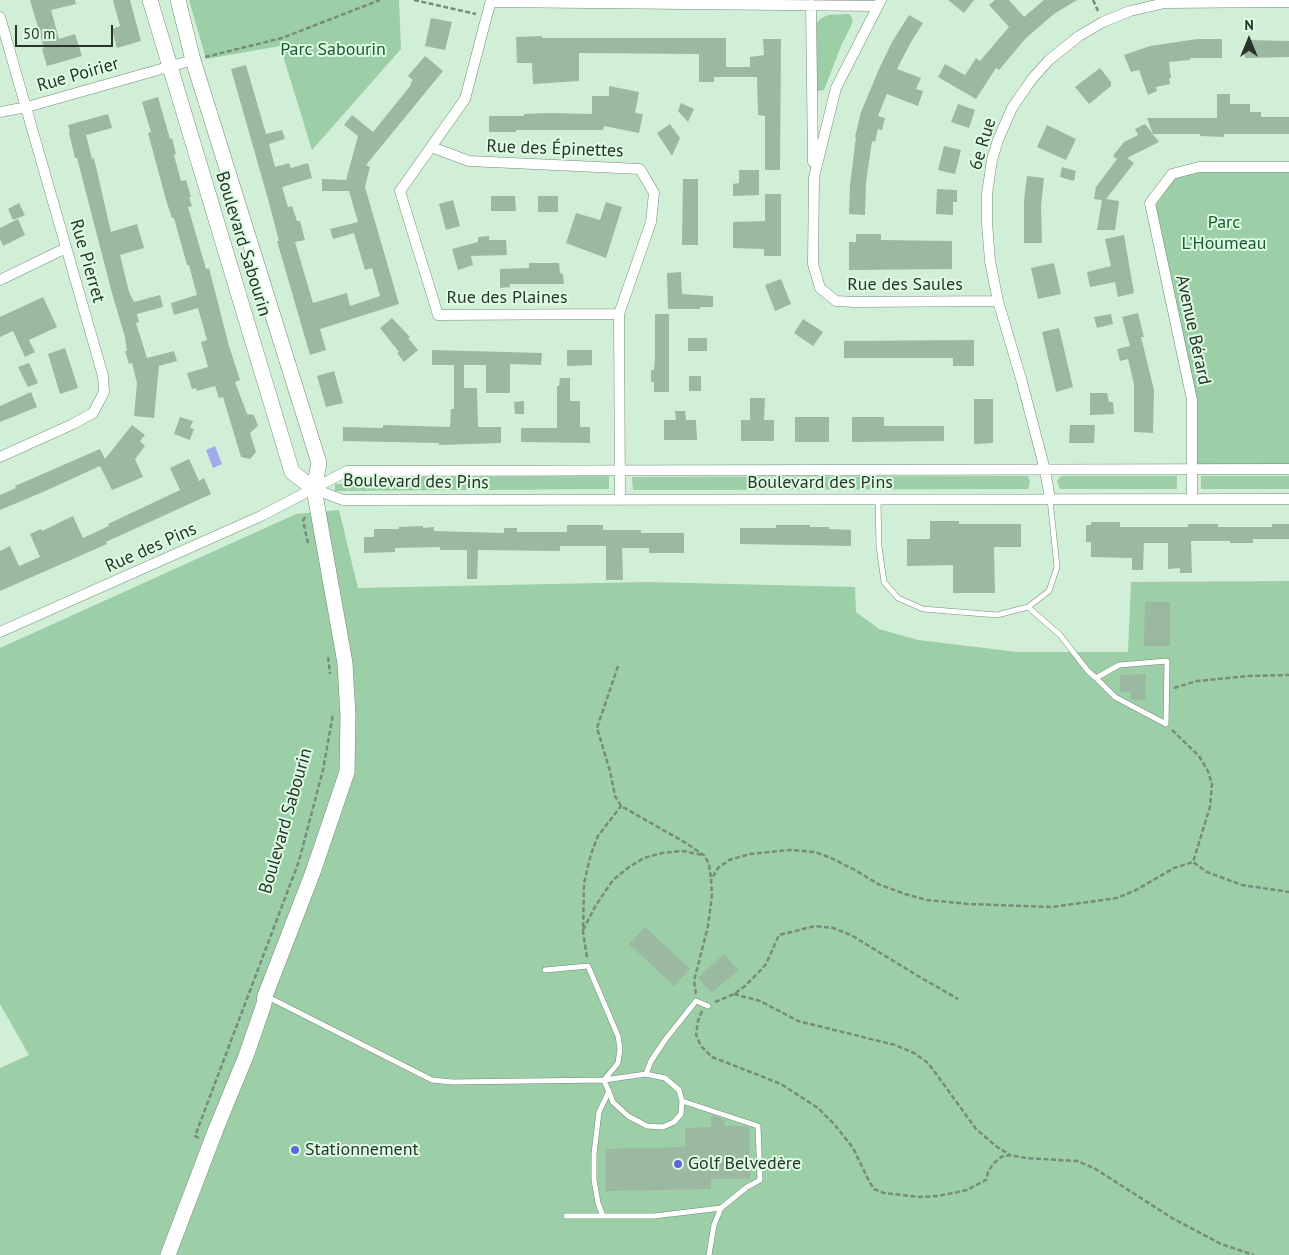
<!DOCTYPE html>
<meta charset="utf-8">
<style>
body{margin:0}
#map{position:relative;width:1289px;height:1255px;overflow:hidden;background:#d1efd7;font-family:"PT Sans",sans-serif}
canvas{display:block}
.north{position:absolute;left:1224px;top:15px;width:50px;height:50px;-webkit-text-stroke:4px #defce4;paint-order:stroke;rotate:0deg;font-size:14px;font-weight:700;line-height:20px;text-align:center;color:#28342a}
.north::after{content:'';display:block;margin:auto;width:18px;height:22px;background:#28342a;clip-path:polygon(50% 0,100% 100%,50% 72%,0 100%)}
.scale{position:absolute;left:15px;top:25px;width:98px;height:22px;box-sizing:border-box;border:2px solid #28342a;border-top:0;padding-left:6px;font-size:15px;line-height:18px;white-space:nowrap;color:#28342a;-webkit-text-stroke:4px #defce4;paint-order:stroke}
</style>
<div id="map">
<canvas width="1289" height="1255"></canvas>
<div class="north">N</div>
<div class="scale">50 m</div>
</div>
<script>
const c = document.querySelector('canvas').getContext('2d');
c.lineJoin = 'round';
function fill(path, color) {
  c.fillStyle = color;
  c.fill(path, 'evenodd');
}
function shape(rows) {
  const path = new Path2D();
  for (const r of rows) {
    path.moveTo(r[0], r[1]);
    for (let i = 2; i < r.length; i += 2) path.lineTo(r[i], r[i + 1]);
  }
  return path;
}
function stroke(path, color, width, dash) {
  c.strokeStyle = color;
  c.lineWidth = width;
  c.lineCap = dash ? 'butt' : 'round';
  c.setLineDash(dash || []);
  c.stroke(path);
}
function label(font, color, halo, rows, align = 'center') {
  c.font = font + ' "PT Sans",sans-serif';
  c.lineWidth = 4;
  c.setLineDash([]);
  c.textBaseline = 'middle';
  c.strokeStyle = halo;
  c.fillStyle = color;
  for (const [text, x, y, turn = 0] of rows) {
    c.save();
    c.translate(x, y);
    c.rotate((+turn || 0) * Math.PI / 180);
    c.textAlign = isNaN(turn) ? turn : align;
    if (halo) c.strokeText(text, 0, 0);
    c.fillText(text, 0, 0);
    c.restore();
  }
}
const green = shape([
 [189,0,399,0,401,49,312,150,280,46,206,59],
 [849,14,853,20,852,24,841,46,824,90,817,91,816,90,815,29,817,23,820,19,828,15],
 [1289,167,1289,469,1191,470,1192,400,1150,203,1172,174],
 [609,476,609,489,335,491,335,484,361,484,376,477],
 [1028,476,1030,482,1028,489,633,490,632,477],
 [1061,476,1177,476,1177,489,1060,489,1057,481],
 [1201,476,1289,476,1289,489,1201,489],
 [339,510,358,588,648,582,855,587,856,612,879,629,918,640,1018,652,1128,652,1131,582,1289,581,1289,1255,0,1255,0,1068,29,1055,0,1004,0,648,296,514]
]);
const water = shape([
 [215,446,222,464,213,468,206,450]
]);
const building = shape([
 [30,0,75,0,76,4,51,10,59,39,75,34,82,56,47,66,42,49,44,48],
 [113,0,130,0,141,41,117,48,112,29,120,26],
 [948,0,974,0,964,13],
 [995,0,1009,0,1024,17,1044,0,1077,0,1054,14,1026,38,999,70,996,68,976,99,938,77,945,64,965,75,976,58,980,61,1009,27,989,5],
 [909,15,923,23,911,42,897,69,921,78,916,89,923,91,918,106,887,94,878,116,885,118,882,130,878,129,875,142,872,141,866,182,865,215,849,214,850,185,856,137,855,137,861,112,879,69,892,42],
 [431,18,452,22,445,50,425,46],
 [542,36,542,38,726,38,726,67,750,67,750,57,764,55,763,39,781,39,780,170,765,170,765,116,758,115,757,77,714,77,714,82,699,82,699,54,579,53,579,81,533,84,532,63,517,63,516,37],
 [1197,39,1222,39,1222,58,1190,58,1190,60,1169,62,1171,78,1169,78,1170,84,1156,87,1157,91,1148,95,1139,70,1131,72,1124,55,1150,46],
 [1247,40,1289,41,1289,57,1245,58,1244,46,1247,46],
 [425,56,443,71,366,165,370,167,365,187,399,304,320,329,326,350,310,355,277,241,279,241,268,199,231,69,246,65,266,134,282,130,285,139,269,144,275,167,289,163,291,168,308,163,312,178,282,187,288,207,292,206,297,221,300,221,305,240,295,242,313,303,347,293,350,306,380,296,372,268,365,270,354,233,333,239,330,229,358,222,349,191,322,191,322,179,346,180,358,136,344,125,352,115,373,132,411,85,410,84,413,80,408,76],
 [1100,68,1111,82,1111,86,1089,104,1075,87],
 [609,86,639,92,635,113,643,114,639,133,604,126,603,130,516,130,516,132,489,132,489,116,524,116,524,114,550,113,592,114,592,96,609,96],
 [1217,94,1230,94,1230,104,1250,104,1250,112,1261,112,1261,117,1289,117,1289,134,1224,134,1224,137,1200,136,1200,134,1153,134,1147,118,1217,118],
 [158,97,170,139,172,138,176,154,174,155,181,181,186,180,191,197,189,197,192,206,188,207,206,269,209,268,229,346,240,380,235,382,247,414,254,415,258,426,250,433,256,452,250,459,241,457,223,397,219,398,215,386,197,391,196,388,192,389,187,373,208,367,201,342,207,340,198,308,174,315,171,303,197,295,189,265,187,265,174,218,172,218,166,200,148,133,151,132,142,102],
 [681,103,694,109,688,122,678,111],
 [958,104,975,110,969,128,951,122],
 [108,114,112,128,86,135,92,159,94,158,111,232,137,224,144,248,120,255,129,292,134,302,160,295,163,307,137,314,139,322,136,323,147,358,174,351,177,361,159,366,154,418,134,416,137,383,132,363,129,364,125,351,127,351,125,337,112,293,77,158,75,158,69,133,70,132,68,125],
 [670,124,680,138,672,156,657,133],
 [1145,124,1159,142,1127,158,1134,163,1106,199,1119,201,1115,230,1097,230,1102,200,1094,199,1096,187,1117,159,1113,156,1124,142,1138,135,1135,129],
 [1047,125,1076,139,1066,160,1037,147],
 [944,146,961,150,955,174,938,170],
 [1062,167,1076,171,1074,181,1060,177],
 [739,170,759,170,759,195,733,196,733,184,739,183],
 [1027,176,1044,178,1041,206,1042,243,1024,243,1024,201],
 [683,179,698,179,698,245,682,245],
 [937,189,957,190,957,202,953,202,953,215,936,214],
 [765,194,781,194,781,256,764,256,764,249,733,248,733,222,765,221],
 [491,196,515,196,516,211,491,211],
 [538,196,558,196,558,212,538,212],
 [453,200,460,226,446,230,439,204],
 [606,202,622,207,606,258,566,243,576,213,600,220],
 [19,203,25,215,13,220,8,209],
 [18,219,25,235,3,246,0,239,0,228],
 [856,234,881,234,881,240,952,241,952,269,849,270,849,242,856,242],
 [1124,235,1134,293,1118,297,1115,282,1090,287,1087,272,1111,266,1105,239],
 [489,236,489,240,506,240,507,255,471,256,473,265,458,270,452,249,478,242,478,237],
 [529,263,559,263,560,273,563,274,564,284,510,284,510,287,500,288,500,269,529,268],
 [1054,263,1061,294,1038,299,1031,268],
 [681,272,682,294,713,296,713,307,700,307,700,309,668,309,667,273],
 [781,279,791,304,775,311,765,285],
 [43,297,57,327,29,340,35,352,25,357,13,331,0,337,0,317],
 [1138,313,1144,337,1141,337,1154,390,1153,433,1134,432,1134,384,1128,359,1120,361,1117,349,1130,346,1122,317],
 [655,314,669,314,669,392,654,392,654,382,651,382,651,370,654,370,655,358],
 [1111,314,1113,324,1097,328,1094,317],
 [392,318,410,337,408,338,418,350,404,362,397,353,399,352,380,328],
 [803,319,823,332,813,346,794,333],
 [1059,328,1073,387,1056,392,1042,332],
 [688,338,707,338,707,351,688,351],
 [974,340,974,366,953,366,953,358,844,358,844,341],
 [65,348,78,388,60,394,48,354],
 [432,350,542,353,541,365,510,364,510,393,486,393,486,365,464,365,464,388,477,388,478,427,501,427,501,443,439,445,439,443,343,441,343,427,383,428,383,425,450,427,451,409,454,409,454,365,432,365],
 [567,350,592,350,592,365,567,366],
 [29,363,38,383,28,387,18,367],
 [334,371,343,403,326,407,317,376],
 [689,376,701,376,701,391,689,391],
 [560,378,570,378,570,401,580,401,580,427,590,427,590,443,521,442,521,428,557,428,557,386,559,386],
 [31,392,37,407,0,422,0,406],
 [1090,393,1107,393,1109,402,1113,402,1114,414,1090,415],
 [750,398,765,398,764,420,774,420,774,441,741,441,741,420,750,420],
 [974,399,993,399,993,443,974,444],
 [524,401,524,414,515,414,514,402],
 [675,411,685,411,686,420,696,420,697,440,664,440,664,420,676,420],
 [180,417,193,421,190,428,194,429,190,440,174,434],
 [795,417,829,417,829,442,795,442],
 [852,417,884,417,884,426,944,426,944,441,852,442],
 [132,425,145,435,140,441,145,446,135,459,143,477,112,490,100,466,43,492,0,510,0,495,16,488,15,486,100,449,105,459],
 [1070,425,1095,425,1094,443,1069,443],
 [189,459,199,481,204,478,211,494,106,542,107,544,0,591,0,551,10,546,19,566,40,557,30,534,41,529,42,531,73,516,83,538,109,526,108,524,180,490,170,468],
 [930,521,959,521,959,524,1021,524,1021,547,994,547,995,593,953,593,953,565,907,566,907,539,930,539],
 [1091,522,1120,522,1120,527,1188,527,1188,524,1218,524,1218,527,1272,527,1272,524,1289,524,1289,539,1253,539,1253,543,1230,543,1230,541,1191,541,1192,573,1180,573,1180,568,1168,569,1168,543,1144,543,1143,570,1132,570,1132,558,1091,557,1091,542,1086,542,1086,525,1091,525],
 [567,525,603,525,603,530,641,530,641,533,684,533,684,553,649,553,649,548,622,548,623,580,606,580,606,546,560,546,560,551,478,550,477,579,467,579,467,550,440,550,440,547,395,548,395,552,364,553,364,537,374,537,374,529,399,529,399,527,423,526,423,528,434,527,434,531,504,533,504,528,517,528,517,532,567,532],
 [776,525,810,525,810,527,829,527,829,529,851,530,851,546,740,544,740,528,776,528],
 [1145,602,1170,602,1170,646,1144,646],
 [1146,674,1145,700,1131,700,1131,692,1120,692,1120,675],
 [645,927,690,969,674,986,629,944],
 [724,954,738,970,712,993,698,978],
 [715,1116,724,1120,725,1126,743,1126,749,1128,750,1179,711,1179,711,1189,606,1191,605,1149,685,1147,685,1128,711,1127,711,1117]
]);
const path = shape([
 [414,0,476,14],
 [1093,0,1098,11],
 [205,57,282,38,380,0],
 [305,517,303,521,308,543],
 [328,657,330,674],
 [618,666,597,728,610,771,615,796,621,806,686,843,705,856,709,865,711,878],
 [1174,688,1197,681,1247,676,1289,675],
 [1172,730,1199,756,1208,771,1212,784,1210,807,1193,862,1207,872,1242,885,1289,892],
 [583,930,596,905,613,880,629,867,644,858,662,853,683,851,703,855],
 [587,957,583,932,584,883,591,854,598,836,621,806],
 [696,994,694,981,708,926,712,895,711,880,718,868,729,860,750,854,790,850,815,852,831,858,855,870,878,884,905,894,927,900,969,904,1052,907,1117,898,1136,890,1174,868,1193,862],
 [734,994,760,1001,798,1021,895,1045,914,1053,928,1063,937,1075,976,1129,997,1147,1009,1154],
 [715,1002,734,994,745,986,758,973,766,964,779,935,815,926,833,928,851,935,918,976,958,999],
 [702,1011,698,1021,696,1035,701,1046,712,1057,781,1084,818,1108,835,1125,853,1148,869,1181,874,1189,884,1193,920,1197,938,1196,967,1190,986,1180,988,1172,993,1164,1001,1157,1009,1155,1026,1158,1077,1161,1094,1168,1172,1218,1221,1244,1254,1255],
 [199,1138,195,1136,299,861,323,770,333,714]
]);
const lane = shape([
 [878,500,879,546,884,582,898,598,923,609,997,615,1028,607,1049,591,1057,567,1050,499],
 [1028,607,1060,635,1088,671,1096,678,1115,697,1166,724,1167,661,1119,665,1096,678],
 [268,997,432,1080,452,1082,604,1080,646,1074,665,1078,679,1090,682,1101,681,1114,674,1122,663,1127,647,1126,628,1116,613,1102,604,1080,618,1063,620,1049,618,1036,588,966,545,970],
 [646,1074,651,1061,665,1040,696,1001,708,1006],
 [682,1101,758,1126,760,1180,747,1187,721,1208,714,1225,709,1255],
 [566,1216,654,1216,721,1208],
 [603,1216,598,1203,594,1180,594,1154,599,1112,609,1091]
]);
const street = shape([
 [491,0,465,99,400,191,438,315,619,314],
 [881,0,836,88,814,177,813,264,820,288,836,301,855,302,998,301],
 [491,2,877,6],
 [811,5,813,162],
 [0,17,103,376,104,392,93,413,73,424,0,457],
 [0,112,27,107,193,60],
 [431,147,469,161,640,169,654,193,651,222,619,314,620,500],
 [0,280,66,248],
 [314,489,343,500,1289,499],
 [1050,499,1045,470,1022,382,998,301,990,261,987,223,987,194,992,160,998,140,1012,108,1032,79,1049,60,1079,36,1103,22,1130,11,1165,3,1289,2],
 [1192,499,1192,400,1150,203,1172,174,1199,167,1289,167],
 [0,632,261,516,347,471,1289,469]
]);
const secondary = shape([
 [150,0,292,472,314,489],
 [168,1255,216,1129,246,1056,264,1004,265,996,313,872,347,772,348,716,345,663,314,489,319,463,193,60,178,0]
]);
const markers = [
 [295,1150,5,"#5f65dd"],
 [678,1164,5,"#5f65dd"]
];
const parkNames = [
 ["Parc Sabourin",333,50],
 ["Parc",1224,223],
 ["L'Houmeau",1224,244]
];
const streetNames = [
 ["Rue Poirier",78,75,-16],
 ["6e Rue",983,144,-73],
 ["Rue des Épinettes",555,149,2],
 ["Boulevard Sabourin",243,244,73],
 ["Rue Pierret",87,261,74],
 ["Rue des Saules",905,285],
 ["Rue des Plaines",507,298],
 ["Avenue Bérard",1193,330,78],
 ["Boulevard des Pins",416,482,1],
 ["Boulevard des Pins",820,483],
 ["Rue des Pins",151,548,-24],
 ["Boulevard Sabourin",286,821,-74]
];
const poiNames = [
 ["Stationnement",305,1150],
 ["Golf Belvedère",688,1164]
];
fill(green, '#9ccea7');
fill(water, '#a1abe9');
fill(building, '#9bb8a1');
stroke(lane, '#728d77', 6);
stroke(street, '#728d77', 11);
stroke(secondary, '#728d77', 16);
stroke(path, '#778c7b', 2.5, [5, 2.5]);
stroke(lane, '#fff', 5);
stroke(street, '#fff', 10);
stroke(secondary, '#fff', 15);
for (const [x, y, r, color] of markers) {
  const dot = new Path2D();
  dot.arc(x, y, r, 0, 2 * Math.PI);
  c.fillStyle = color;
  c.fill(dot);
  stroke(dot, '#defce4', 2);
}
label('18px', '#17592e', '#defce4', parkNames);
label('18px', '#28342a', '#defce4', streetNames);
label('18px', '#28342a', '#defce4', poiNames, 'left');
</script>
